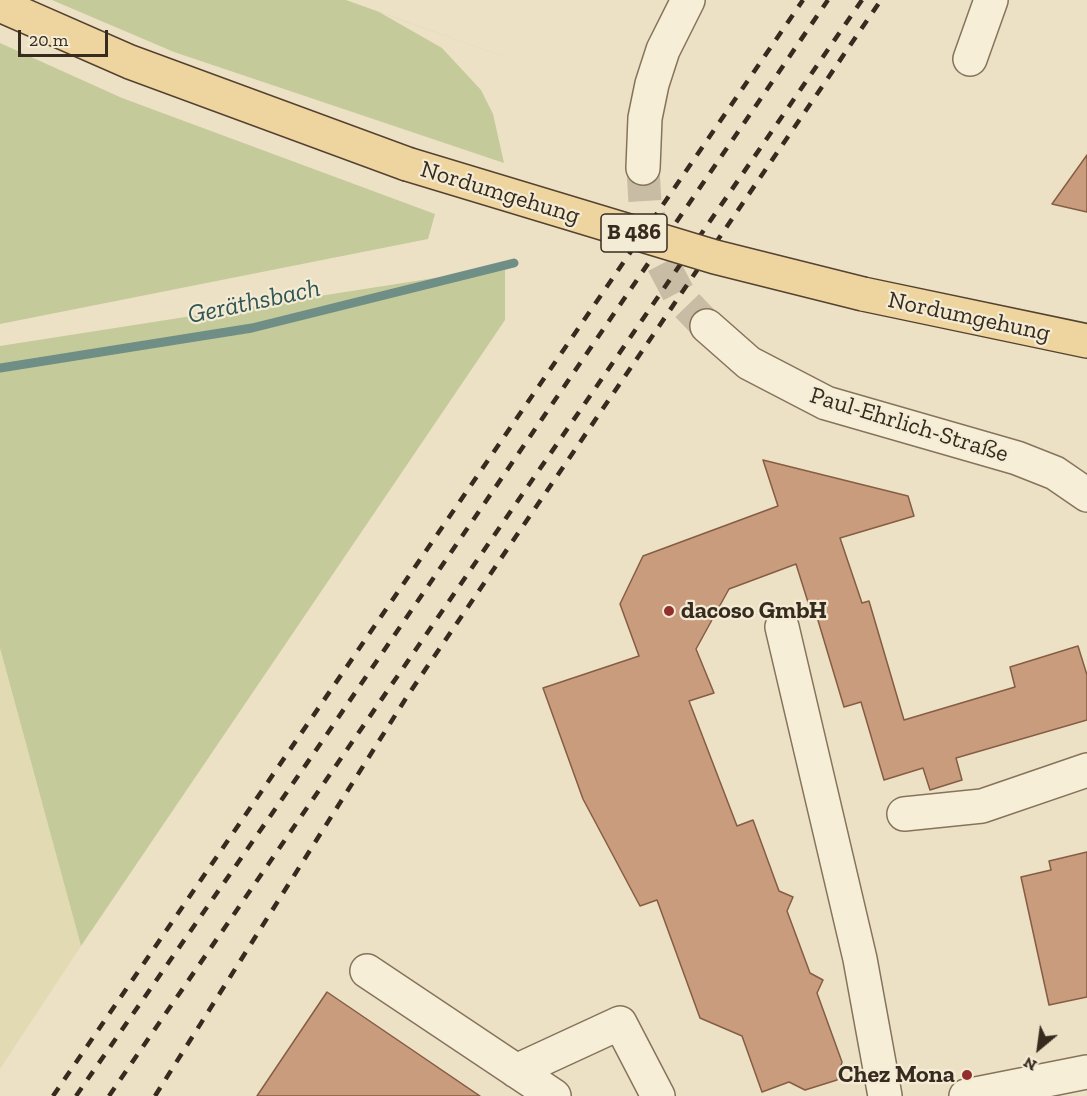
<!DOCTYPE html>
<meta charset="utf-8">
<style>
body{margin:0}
#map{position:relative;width:1087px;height:1096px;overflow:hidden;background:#ece1c5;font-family:"Zilla Slab",serif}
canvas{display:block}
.north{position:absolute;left:1009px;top:1018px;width:60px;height:60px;-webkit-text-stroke:4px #f4ebd4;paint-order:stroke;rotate:209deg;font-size:16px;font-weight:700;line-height:24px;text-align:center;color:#372b1f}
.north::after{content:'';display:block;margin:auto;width:21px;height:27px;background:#372b1f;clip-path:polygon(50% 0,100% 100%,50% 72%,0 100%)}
.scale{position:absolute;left:18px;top:30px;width:90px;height:27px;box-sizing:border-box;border:3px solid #372b1f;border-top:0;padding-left:8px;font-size:18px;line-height:21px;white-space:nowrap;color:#372b1f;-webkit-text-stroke:4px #f4ebd4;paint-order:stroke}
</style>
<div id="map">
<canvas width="1087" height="1096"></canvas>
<div class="north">N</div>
<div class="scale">20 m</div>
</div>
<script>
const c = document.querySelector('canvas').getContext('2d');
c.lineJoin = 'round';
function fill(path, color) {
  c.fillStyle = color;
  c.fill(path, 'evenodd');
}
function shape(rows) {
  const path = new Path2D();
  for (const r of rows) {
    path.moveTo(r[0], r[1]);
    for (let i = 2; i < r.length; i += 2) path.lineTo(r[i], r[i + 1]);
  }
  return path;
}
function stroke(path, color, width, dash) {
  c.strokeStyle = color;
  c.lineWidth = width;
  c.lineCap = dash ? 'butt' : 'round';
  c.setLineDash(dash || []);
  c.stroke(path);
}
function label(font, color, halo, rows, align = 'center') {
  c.font = font + ' "Zilla Slab",serif';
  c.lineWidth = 4.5;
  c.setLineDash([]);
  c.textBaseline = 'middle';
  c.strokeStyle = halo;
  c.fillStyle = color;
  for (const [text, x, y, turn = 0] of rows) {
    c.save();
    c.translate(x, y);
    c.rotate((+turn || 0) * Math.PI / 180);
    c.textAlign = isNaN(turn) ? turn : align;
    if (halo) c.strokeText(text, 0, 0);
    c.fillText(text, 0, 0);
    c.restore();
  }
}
const farmland = shape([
 [0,648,81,946,0,1069]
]);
const green = shape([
 [52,0,346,0,600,91,379,12,442,48,481,90,493,114,504,163,174,52],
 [0,43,122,98,435,214,428,239,0,324],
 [505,267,505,320,81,946,0,648,0,346]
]);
const stream = shape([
 [0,368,252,328,514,263]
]);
const building = shape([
 [1087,155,1087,212,1052,204,1087,155],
 [763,460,908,496,914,516,840,538,862,603,869,601,904,720,1015,687,1010,667,1078,646,1087,675,1087,720,956,758,962,780,930,790,923,768,884,780,861,702,844,707,817,617,813,618,796,564,729,589,696,649,714,693,689,701,737,826,753,820,779,891,793,897,787,911,810,973,823,980,817,993,842,1062,837,1080,805,1090,789,1082,762,1092,742,1036,700,1018,657,900,640,906,583,799,543,688,639,656,620,604,643,556,778,506,763,460],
 [1087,852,1087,997,1049,1005,1021,877,1051,870,1049,861,1087,852],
 [327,992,480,1096,257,1096,327,992]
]);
const minorTunnel = shape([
 [643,168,645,203,662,262,682,300,707,326]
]);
const minor = shape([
 [970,59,991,0],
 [643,168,645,118,652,84,663,50,688,0],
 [707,326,749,363,826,403,1017,458,1055,473,1087,495],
 [782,627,860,959,885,1096],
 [904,814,982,806,1087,770],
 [367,971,554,1096],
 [516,1071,620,1023,658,1096],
 [966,1096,1087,1072]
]);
const major = shape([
 [0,5,130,62,407,164],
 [863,294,1087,341]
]);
const rail = shape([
 [53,1096,803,0],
 [76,1096,314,753,828,0],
 [109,1096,862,0],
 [155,1096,408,695,881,0]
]);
const majorBridge = shape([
 [407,164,715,257,863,294]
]);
const markers = [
 [669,611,6,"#932e2f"],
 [967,1075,6,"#932e2f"]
];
const shields = [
 [634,233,66]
];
const shieldNames = [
 ["B 486",634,233]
];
const streetNames = [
 ["Nordumgehung",500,193,17],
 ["Nordumgehung",969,317,12],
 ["Paul-Ehrlich-Straße",909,425,17]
];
const poiNames = [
 ["dacoso GmbH",681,611],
 ["Chez Mona",955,1075,"right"]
];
const waterNames = [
 ["Geräthsbach",254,302,-12]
];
fill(farmland, '#e2dab3');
fill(green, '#c4ca99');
stroke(stream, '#6e8e86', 9);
fill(building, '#c99c7d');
stroke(building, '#855d43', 1.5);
stroke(minorTunnel, '#c8bda4', 33, [33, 16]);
stroke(minor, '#86735c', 36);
stroke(major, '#554130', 36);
stroke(minor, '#f7eed8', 33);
stroke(major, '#eed59f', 33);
stroke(rail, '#372b1f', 4.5, [10, 10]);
stroke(majorBridge, '#554130', 36, []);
stroke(majorBridge, '#eed59f', 33);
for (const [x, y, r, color] of markers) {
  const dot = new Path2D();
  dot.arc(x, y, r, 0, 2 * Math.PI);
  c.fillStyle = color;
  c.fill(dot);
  stroke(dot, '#f4ebd4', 2);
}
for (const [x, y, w] of shields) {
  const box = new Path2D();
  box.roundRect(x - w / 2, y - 19, w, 38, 4.5);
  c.fillStyle = '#f4ebd4';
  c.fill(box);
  stroke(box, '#372b1f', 1.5);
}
label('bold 22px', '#372b1f', null, shieldNames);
label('24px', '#372b1f', '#f4ebd4', streetNames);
label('bold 24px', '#372b1f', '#f4ebd4', poiNames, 'left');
label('italic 26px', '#2f5654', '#f4ebd4', waterNames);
</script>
